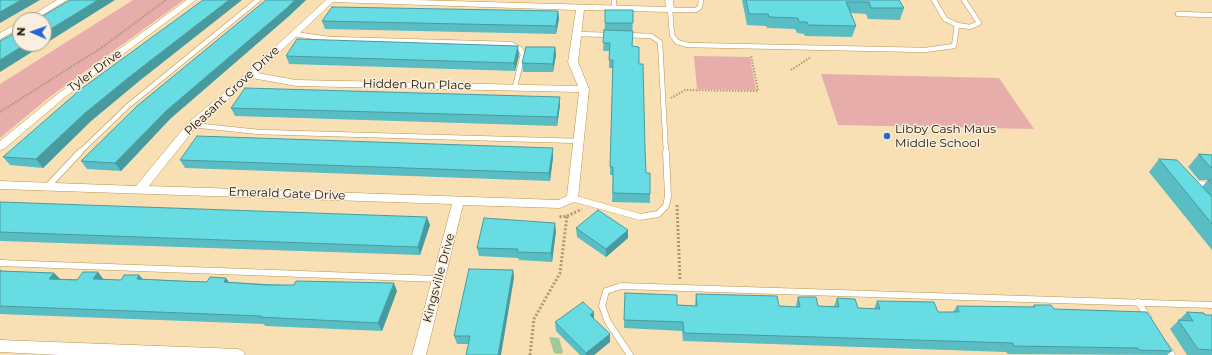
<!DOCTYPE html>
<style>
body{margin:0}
#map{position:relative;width:1212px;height:355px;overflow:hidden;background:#f9e0b4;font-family:Montserrat,sans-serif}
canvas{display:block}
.north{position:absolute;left:12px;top:12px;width:40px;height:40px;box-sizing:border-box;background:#f8efe1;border:1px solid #a39887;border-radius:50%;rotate:272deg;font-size:11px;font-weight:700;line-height:16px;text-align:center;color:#231601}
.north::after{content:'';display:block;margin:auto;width:14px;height:18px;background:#2765d2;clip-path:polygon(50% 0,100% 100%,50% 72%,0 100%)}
</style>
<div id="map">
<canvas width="1212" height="355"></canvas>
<div class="north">N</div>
</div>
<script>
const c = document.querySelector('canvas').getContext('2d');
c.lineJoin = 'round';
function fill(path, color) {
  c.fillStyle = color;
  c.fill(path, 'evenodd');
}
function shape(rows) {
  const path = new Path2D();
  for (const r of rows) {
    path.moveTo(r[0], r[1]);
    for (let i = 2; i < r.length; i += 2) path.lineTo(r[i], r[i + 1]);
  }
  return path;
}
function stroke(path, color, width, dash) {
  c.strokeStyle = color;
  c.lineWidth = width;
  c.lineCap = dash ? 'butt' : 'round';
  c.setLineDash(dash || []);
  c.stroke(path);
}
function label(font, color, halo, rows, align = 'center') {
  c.font = font + ' Montserrat,sans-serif';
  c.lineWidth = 3;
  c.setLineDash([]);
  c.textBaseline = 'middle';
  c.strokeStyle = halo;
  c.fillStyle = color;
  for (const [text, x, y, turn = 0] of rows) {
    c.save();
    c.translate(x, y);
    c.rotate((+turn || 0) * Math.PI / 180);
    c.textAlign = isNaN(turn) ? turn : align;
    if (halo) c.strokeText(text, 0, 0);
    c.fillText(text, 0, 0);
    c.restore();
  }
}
const green = shape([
 [133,0,184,0,47,99,0,138,0,84],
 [694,56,750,57,756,90,697,89],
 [821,74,999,78,1034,129,838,125]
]);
const water = shape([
 [549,337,559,338,563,352,561,354,554,353]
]);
const pathFar1 = shape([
 [791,70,811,57],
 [671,98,685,90,758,91,751,55],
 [0,112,101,48,166,0]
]);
const path = shape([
 [677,205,680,280],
 [567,216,582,209],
 [530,355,534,319,560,273,567,216,558,217]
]);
const serviceFar1 = shape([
 [614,0,614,9],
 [701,0,700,7,696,10,670,10,672,35,677,42,688,45,925,50,954,46,957,25,945,19,934,0],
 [1178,14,1212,15],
 [957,25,970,27,979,23,964,0],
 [294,34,329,39,511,44,520,49,523,54,515,87],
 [577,34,610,35],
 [627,35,651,36,660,42,666,153],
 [192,125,259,132,579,141],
 [79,153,128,106,258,0]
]);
const service = shape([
 [47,187,80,152],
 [1195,187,1200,184,1212,185],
 [572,198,640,217,658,214,666,206,668,196,666,152],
 [0,263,438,279],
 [1138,302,1148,317],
 [1166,346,1172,355],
 [630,355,608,322,602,306,606,291,621,286,1212,305]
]);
const minor = shape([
 [57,0,67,0,34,20,24,20,57,0],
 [187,0,196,0,65,97,4,149,0,150,0,141,59,93,187,0],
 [326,0,414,0,666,7,665,0,673,0,674,10,670,12,584,10,578,62,589,89,578,198,576,201,560,208,463,205,426,355,412,355,452,204,0,189,0,181,136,186,188,123,247,73,326,0],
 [333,2,576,10,568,62,578,86,296,80,257,73,333,2],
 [252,78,296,86,579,92,567,196,559,200,149,186,196,127,252,78],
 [20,22,20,28,0,39,0,33,20,22],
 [0,340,238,349,243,351,245,355,59,355,0,352,0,340]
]);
const wall = shape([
 [266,0,306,0,289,16,170,119,121,171,87,169,81,161],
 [742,0,899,0,904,8,900,20,868,19,866,14,851,13,856,26,852,37,805,36,804,34,797,33,795,29,767,28,766,26,747,25],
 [633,10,632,46,639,64,646,173,650,194,650,203,612,202,613,175,610,175,613,68,609,68,609,51,603,51,605,23],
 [558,11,559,19,556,34,325,29,322,21],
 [555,47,556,55,553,72,523,72,522,63],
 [519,55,515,71,289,64,286,56],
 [138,82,91,121,43,168,10,165,3,157],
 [560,97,560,105,557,126,235,116,231,108],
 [1199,154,1212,155,1212,250,1149,172,1159,159,1202,187,1208,180,1199,180,1188,167],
 [553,157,550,181,185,168,180,160],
 [0,202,430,225,420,255,0,241],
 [576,228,628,230,628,238,606,257,577,237],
 [556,231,552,262,519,260,518,258,479,256,477,248],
 [0,269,2,271,54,273,60,279,121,280,139,275,143,279,207,282,226,278,229,282,397,291,382,331,265,326,264,324,0,314],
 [513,270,514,278,468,344,457,344,454,336],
 [625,293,677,305,695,306,696,294,779,306,796,307,796,305,798,297,818,306,834,306,837,298,858,308,874,309,877,301,938,312,953,312,957,306,1032,307,1034,305,1054,309,1172,351,1167,355,1008,354,1006,352,683,341,682,331,624,328],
 [594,312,594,319,610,334,610,342,594,355,580,355,556,331,555,322],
 [1187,312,1205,315,1212,315,1212,355,1187,355,1170,329]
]);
const shadedWall = shape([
 [21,0,40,0,0,23,0,12],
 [98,0,115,0,0,72,0,60,26,44,44,44,44,33],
 [229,0,242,0,138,82,91,121,43,168,36,159,85,113,133,74],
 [295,0,306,0,289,16,170,119,121,171,115,163,166,111],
 [558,11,559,19,556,34,556,26],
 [518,46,519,55,515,71,514,63],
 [555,47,556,55,553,72,553,64],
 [560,97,560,105,557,126,557,117],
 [553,148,553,157,550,181,549,173],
 [427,217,430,225,420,255,418,247],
 [555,223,556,231,552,262,551,253],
 [628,230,628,238,606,257,606,249],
 [513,270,514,278,501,355,498,355],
 [98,272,105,281,93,279],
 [54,273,62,281,49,279],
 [139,275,146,284,137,279],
 [226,278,231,286,224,282],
 [394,283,397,291,382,331,378,323],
 [594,312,594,320,590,315],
 [610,334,610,342,594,355,586,355,586,353]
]);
const building = shape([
 [0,0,21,0,0,12,0,0],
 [70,0,98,0,44,33,44,20,36,20,70,0],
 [203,0,229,0,133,74,85,113,36,159,3,157,81,89,203,0],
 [266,0,295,0,287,8,166,111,115,163,81,161,137,106,266,0],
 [746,0,899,0,904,8,871,8,869,2,846,2,856,26,808,25,807,22,799,22,798,18,769,17,768,14,749,14,746,0],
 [332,7,558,11,556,26,322,21,332,7],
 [605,10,633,10,633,23,605,23,605,10],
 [20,30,20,44,26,44,0,60,0,41,20,30],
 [604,30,633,31,632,46,639,47,639,64,643,64,645,148,646,173,650,173,650,194,613,193,613,167,610,167,613,60,609,60,610,43,603,43,604,30],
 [297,39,518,46,514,63,286,56,297,39],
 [526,47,555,47,553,64,522,63,526,47],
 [245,88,560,97,557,117,231,108,245,88],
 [197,136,553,148,549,173,180,160,197,136],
 [1199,154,1212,155,1212,167,1210,167,1199,154],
 [1159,159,1177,160,1212,197,1212,224,1159,159],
 [1208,180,1212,180,1212,184,1208,180],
 [0,202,427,217,418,247,0,232,0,202],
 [598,210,628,230,606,249,576,228,598,210],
 [484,218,555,223,551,253,517,252,518,249,477,248,484,218],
 [469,269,513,270,498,355,466,355,470,336,454,336,469,269],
 [0,271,54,273,49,279,77,280,83,272,98,272,93,279,121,280,124,275,139,275,137,279,179,281,207,282,210,277,226,278,224,282,266,285,294,285,296,281,394,283,378,323,260,317,261,316,0,306,0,271],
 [625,293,677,295,677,305,697,306,696,294,777,296,779,306,800,307,798,297,816,297,818,306,839,307,837,298,855,299,858,308,880,309,877,301,934,302,938,312,959,312,957,306,1035,307,1034,305,1051,305,1054,309,1147,312,1172,351,1139,350,1138,348,1014,346,1013,343,684,333,683,322,624,320,625,293],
 [583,302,594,312,590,315,610,334,586,353,555,322,583,302],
 [1187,312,1204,313,1205,315,1212,315,1212,350,1198,349,1178,320,1193,321,1187,312]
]);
const markers = [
 [887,136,4,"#2765d2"]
];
const streetNames = [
 ["Tyler Drive",95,71,-36],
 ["Hidden Run Place",417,85,1],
 ["Pleasant Grove Drive",232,91,-43],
 ["Emerald Gate Drive",287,194,2],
 ["Kingsville Drive",439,278,-75]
];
const poiNames = [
 ["Libby Cash Maus",895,129],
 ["Middle School",895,143]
];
fill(green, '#e7adab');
fill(water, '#9fc998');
stroke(serviceFar1, '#bd9449', 5.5);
stroke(service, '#bd9449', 7);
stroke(minor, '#bd9449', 1);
stroke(pathFar1, '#ae9975', 2, [1.5, 1.5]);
stroke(path, '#ae9975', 3, [2, 2]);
stroke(serviceFar1, '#fff', 4.5);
stroke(service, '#fff', 6);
fill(minor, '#fff');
fill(wall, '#59bdc3');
fill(shadedWall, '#499a9f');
fill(building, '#68dce3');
stroke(building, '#499a9f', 1);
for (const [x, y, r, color] of markers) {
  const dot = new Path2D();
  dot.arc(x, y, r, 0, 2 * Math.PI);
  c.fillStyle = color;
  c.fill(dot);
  stroke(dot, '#f8efe1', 1.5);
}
label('12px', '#231601', '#f8efe1', streetNames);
label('12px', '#231601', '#f8efe1', poiNames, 'left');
</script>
